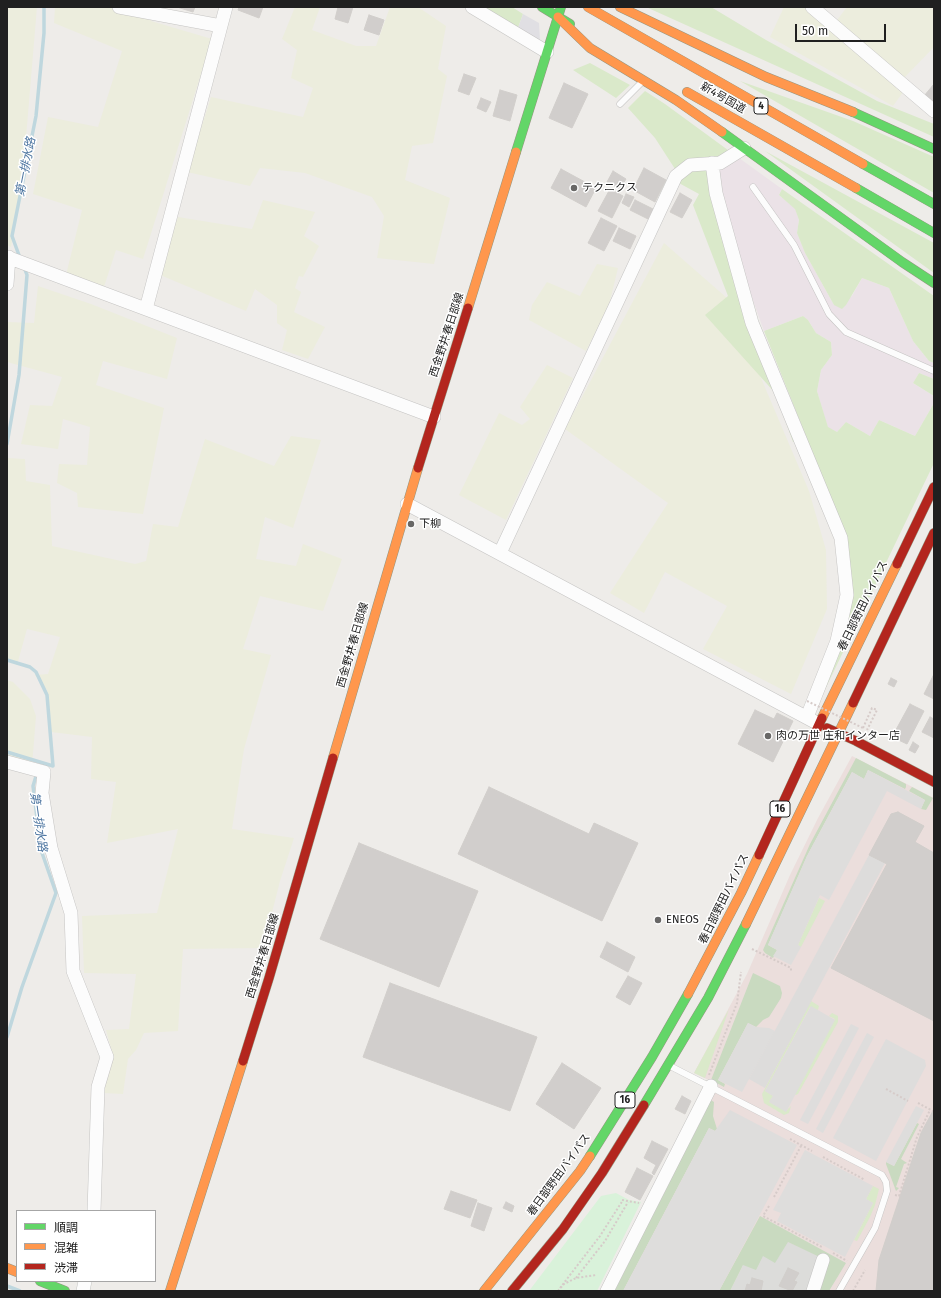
<!DOCTYPE html>
<meta charset="utf-8">
<style>
body{margin:0}
#map{position:relative;width:941px;height:1298px;overflow:hidden;background:#eeece9;font-family:"Fira Sans","Noto Sans JP",sans-serif}
canvas{display:block}
.frame{position:absolute;inset:0;border:8px solid #202020;pointer-events:none}
.legend{position:absolute;left:16px;top:1210px;width:140px;height:72px;box-sizing:border-box;background:#fff;border:1px solid #a6a6a6;margin:0;padding:5px 7px;list-style:none;font-size:12px;color:#202020}
.legend li{display:flex;align-items:center;gap:8px;height:20px}
.legend b{width:20px;border:1px solid #a6a6a6}
.scale{position:absolute;left:795px;top:24px;width:91px;height:18px;box-sizing:border-box;border:2px solid #202020;border-top:0;padding-left:5px;font-size:12px;line-height:14px;white-space:nowrap;color:#202020;-webkit-text-stroke:3px #fff;paint-order:stroke}
</style>
<div id="map">
<canvas width="941" height="1298"></canvas>
<div class="frame"></div>
<ul class="legend">
<li><b style="height:5px;background:#63d668"></b>順調</li>
<li><b style="height:5px;background:#ff974d"></b>混雑</li>
<li><b style="height:5px;background:#b3261e"></b>渋滞</li>
</ul>
<div class="scale">50 m</div>
</div>
<script>
const c = document.querySelector('canvas').getContext('2d');
c.lineJoin = 'round';
function fill(path, color) {
  c.fillStyle = color;
  c.fill(path, 'evenodd');
}
function shape(rows) {
  const path = new Path2D();
  for (const r of rows) {
    path.moveTo(r[0], r[1]);
    for (let i = 2; i < r.length; i += 2) path.lineTo(r[i], r[i + 1]);
  }
  return path;
}
function stroke(path, color, width, dash) {
  c.strokeStyle = color;
  c.lineWidth = width;
  c.lineCap = dash ? 'butt' : 'round';
  c.setLineDash(dash || []);
  c.stroke(path);
}
function label(font, color, halo, rows, align = 'center') {
  c.font = font + ' "Fira Sans","Noto Sans JP",sans-serif';
  c.lineWidth = 3;
  c.setLineDash([]);
  c.textBaseline = 'middle';
  c.strokeStyle = halo;
  c.fillStyle = color;
  for (const [text, x, y, turn = 0] of rows) {
    c.save();
    c.translate(x, y);
    c.rotate((+turn || 0) * Math.PI / 180);
    c.textAlign = isNaN(turn) ? turn : align;
    if (halo) c.strokeText(text, 0, 0);
    c.fillText(text, 0, 0);
    c.restore();
  }
}
const commercial = shape([
 [852,756,934,798,934,1291,815,1291,743,1265,730,1291,612,1291,717,1084,694,1073,747,974,790,875,818,818]
]);
const industrial = shape([
 [739,158,782,189,779,195,795,208,799,220,797,233,805,253,834,305,852,296,862,278,889,288,913,341,929,361,934,363,934,379,919,373,913,383,934,396,934,403,915,436,879,420,870,436,846,422,837,432,828,428,817,391,821,370,832,355,831,342,816,333,808,320,803,316,764,331,746,281,715,169]
]);
const religious = shape([
 [788,1242,819,1256,807,1291,730,1291,743,1265,763,1256]
]);
const farmland = shape([
 [7,7,37,7,23,173,11,247,7,245],
 [55,7,153,7,151,21,212,39,143,259,116,250,101,296,64,283,82,210,33,194,48,117,98,127,122,51,54,23],
 [295,7,320,7,312,30,356,46,376,46,390,7,418,7,446,26,438,69,447,76,433,143,412,146,405,180,450,198,434,264,377,258,384,216,372,197,305,173,260,168,250,186,187,172,211,97,303,117,313,88,291,78,297,50,282,39],
 [784,7,805,7,831,28,847,7,934,7,934,47,904,78,909,84,893,106,770,37],
 [263,200,315,212,304,236,319,246,303,277,299,276,295,288,301,292,294,312,325,327,308,359,282,350,287,330,277,323,277,305,255,289,246,311,153,272,178,217,252,229],
 [664,243,727,298,809,491,826,550,827,609,791,694,703,649,727,606,665,572,644,613,610,593,668,503,565,429],
 [597,264,618,268,609,305,586,351,529,320,532,305,547,282,580,296],
 [38,286,91,304,177,338,167,379,103,361,96,385,164,408,143,514,78,507,77,493,57,483,59,464,87,465,90,427,63,419,58,449,21,444,30,405,52,406,62,377,7,362,7,322,34,323],
 [547,365,573,378,506,520,459,495,499,413,522,425,530,419,520,407],
 [291,436,321,440,293,528,265,517,256,559,296,566,303,544,342,559,323,611,260,596,243,649,271,655,244,749,232,829,294,838,280,881,263,948,183,949,178,1031,144,1033,136,1050,128,1059,123,1094,103,1093,113,1056,106,1030,129,1029,136,974,84,973,82,916,157,913,178,829,107,843,116,782,91,779,92,737,51,732,47,690,35,675,48,674,60,637,27,629,17,665,7,660,7,458,25,459,26,481,50,485,52,546,135,564,146,561,153,524,178,527,205,439,274,466],
 [7,680,13,682,30,699,36,716,32,766,7,758]
]);
const grass = shape([
 [482,7,512,7,523,14,518,28],
 [646,7,711,7,766,40,877,101,934,124,934,137],
 [590,63,630,85,616,98,573,70],
 [740,81,853,121,934,157,934,193],
 [645,91,665,104,732,153,677,172,655,138,628,108],
 [765,151,934,243,934,273],
 [707,167,797,441,793,442,776,394,705,315,728,296,693,205,699,194,677,182,687,169],
 [782,189,934,296,934,363,929,361,913,341,889,288,862,278,846,305,842,309,834,305,805,253,797,233,799,220,795,209,779,195],
 [803,316,808,320,816,333,831,342,832,355,821,370,817,391,828,427,837,432,846,422,870,436,879,420,915,436,934,403,934,463,820,700,840,631,843,560,813,454,764,331],
 [919,373,934,379,934,396,913,383],
 [819,898,825,901,801,947,798,945],
 [811,1001,819,1006,818,1010,810,1007,765,1091,773,1096,769,1102,786,1111,791,1106,789,1113,784,1115,764,1103,762,1094],
 [729,1009,705,1078,694,1073],
 [832,1013,838,1016,838,1022,798,1094,796,1095,790,1092,835,1019,829,1016],
 [873,1186,879,1189,875,1205,870,1217,857,1241,854,1240,873,1203,866,1199]
]);
const forest = shape([
 [856,758,906,784,906,787,905,789,868,770,864,779,852,772,807,856,768,945,777,950,773,958,765,953,763,950,810,844],
 [912,787,933,798,926,810,921,809,925,800,909,791],
 [753,973,780,986,782,993,781,998,769,1017,763,1020,756,1027,748,1023,718,1080,725,1084,724,1087,711,1080],
 [709,1099,714,1102,713,1116,717,1129,715,1131,709,1128,623,1291,612,1291],
 [917,1123,919,1124,901,1159,907,1163,904,1164,896,1187,899,1188,896,1191,886,1164,886,1162,894,1166],
 [760,1216,846,1263,829,1291,815,1291,826,1260,788,1242,775,1263,763,1256,756,1270,743,1265,730,1291,719,1291]
]);
const park = shape([
 [616,1193,629,1200,641,1202,597,1291,529,1291,601,1196]
]);
const parking = shape([
 [868,770,925,800,921,809,887,791,829,900,820,895,798,945,801,947,791,965,773,956,777,950,768,945,807,856,852,772,864,779],
 [811,1006,835,1020,786,1112,769,1102,773,1096,765,1091],
 [748,1023,756,1027,769,1028,775,1031,742,1092,718,1080],
 [851,1024,859,1028,808,1124,800,1120],
 [867,1033,874,1037,823,1133,816,1129],
 [886,1039,925,1060,926,1066,876,1161,833,1138],
 [916,1106,924,1110,894,1166,886,1162],
 [730,1110,797,1145,719,1291,623,1291,709,1128,715,1131],
 [805,1150,873,1186,866,1199,873,1203,845,1257,777,1221,781,1213,773,1210]
]);
const plaza = shape([
 [523,14,539,23,540,41,518,28]
]);
const pier = shape([
 [869,855,885,863,765,1088,749,1079]
]);
const stream = shape([
 [20,258,12,236,36,116,44,33,44,7],
 [7,444,19,375,27,275,24,267],
 [7,660,30,667,36,672,47,695,53,766,7,752],
 [7,1037,22,987,56,893,41,850,33,786,37,773],
 [7,1286,20,1291]
]);
const building = shape([
 [177,7,195,7,193,12,177,7],
 [239,7,263,7,259,18,238,10,239,7],
 [338,7,353,7,348,23,335,19,338,7],
 [369,15,384,20,379,35,364,30,369,15],
 [464,74,476,78,469,95,458,91,464,74],
 [564,83,588,94,572,128,549,118,564,83],
 [934,84,934,103,924,96,934,84],
 [500,90,517,95,510,121,493,116,500,90],
 [481,98,491,102,486,112,477,108,481,98],
 [644,168,666,180,655,202,633,190,644,168],
 [561,169,596,188,586,207,551,188,561,169],
 [613,171,626,179,620,189,607,182,613,171],
 [610,189,623,196,612,218,598,211,610,189],
 [680,193,692,200,682,218,670,212,680,193],
 [626,194,634,197,629,207,622,203,626,194],
 [635,200,653,209,648,219,630,210,635,200],
 [601,218,617,226,604,251,588,243,601,218],
 [619,228,636,236,630,249,613,241,619,228],
 [934,674,934,699,924,694,934,674],
 [891,678,897,681,894,687,888,684,891,678],
 [910,704,924,711,907,744,892,737,910,704],
 [755,710,774,719,777,713,793,721,773,762,738,744,755,710],
 [930,717,934,719,934,738,922,732,930,717],
 [913,742,919,746,915,753,909,750,913,742],
 [489,787,589,834,594,823,638,843,602,921,458,854,489,787],
 [898,812,924,826,915,842,934,853,934,1021,831,968,887,864,869,855,891,814,898,812],
 [359,843,478,891,439,987,320,939,359,843],
 [607,942,635,957,628,972,600,957,607,942],
 [628,976,642,983,630,1005,616,997,628,976],
 [390,983,537,1037,510,1111,363,1057,390,983],
 [562,1063,601,1088,574,1129,536,1104,562,1063],
 [682,1096,691,1101,685,1114,675,1109,682,1096],
 [934,1109,934,1291,876,1291,879,1260,921,1133,934,1109],
 [652,1141,668,1149,654,1175,652,1173,656,1165,644,1158,652,1141],
 [637,1168,653,1176,640,1200,625,1192,637,1168],
 [451,1191,477,1200,470,1218,444,1209,451,1191],
 [506,1202,514,1206,512,1212,503,1208,506,1202],
 [478,1203,492,1208,484,1231,471,1226,478,1203],
 [788,1268,799,1273,794,1281,797,1282,792,1291,779,1286,788,1268],
 [752,1278,763,1281,761,1291,745,1291,747,1284,750,1285,752,1278]
]);
const path = shape([
 [863,728,872,708,877,710,867,730],
 [752,949,791,968,791,971],
 [709,1075,737,1003,741,972],
 [886,1089,908,1101],
 [918,1103,933,1111],
 [790,1139,812,1151],
 [823,1157,865,1180],
 [895,1195,899,1196,917,1137,930,1110],
 [774,1197,802,1144],
 [622,1200,639,1203],
 [769,1206,763,1216,822,1247],
 [833,1253,847,1261],
 [576,1278,605,1241,628,1202],
 [560,1288,600,1236,623,1200],
 [558,1291,564,1284,576,1278,596,1275],
 [853,1291,865,1270]
]);
const lane = shape([
 [620,104,641,83],
 [753,187,794,245,829,314,846,332,934,371],
 [672,1067,882,1175,886,1182,887,1191,875,1228,839,1291]
]);
const street = shape([
 [119,7,221,26],
 [472,7,547,52],
 [812,7,934,111],
 [712,163,716,193,752,323,841,538,847,595,837,641,807,717],
 [7,257,434,417],
 [7,284,9,257],
 [146,309,226,7],
 [407,504,815,722],
 [500,553,676,176,690,165,720,163,744,148],
 [7,762,44,772,42,793,51,848,71,913,73,971,107,1057,98,1087,94,1211],
 [83,1291,85,1281],
 [607,1291,711,1086],
 [813,1291,823,1260]
]);
const fast = shape([
 [542,7,570,24],
 [853,112,934,149],
 [722,132,902,262,934,283],
 [516,152,561,7],
 [863,164,934,204],
 [856,188,934,233],
 [644,1105,708,998,746,924],
 [590,1156,652,1057,688,994],
 [40,1281,65,1291]
]);
const slow = shape([
 [588,7,863,164],
 [620,7,766,77,853,112],
 [558,17,590,48,676,100,722,132],
 [687,92,856,188],
 [468,308,516,152],
 [822,718,897,564],
 [333,758,418,468],
 [746,924,853,703],
 [688,994,741,893,759,855],
 [7,1268,17,1272],
 [170,1291,243,1061],
 [484,1291,580,1171,590,1156]
]);
const jam = shape([
 [418,468,468,308],
 [897,564,934,487],
 [853,703,934,533],
 [827,728,856,741,934,782],
 [759,855,822,718],
 [243,1061,269,978,333,758],
 [512,1291,563,1229,602,1173,644,1105]
]);
const pathBridge = shape([
 [807,701,863,728]
]);
const markers = [
 [574,188,4,"#686766"],
 [411,524,4,"#686766"],
 [768,736,4,"#686766"],
 [658,920,4,"#686766"]
];
const shields = [
 [761,106,14],
 [780,809,20],
 [625,1100,20]
];
const shieldNames = [
 ["4",761,106],
 ["16",780,809],
 ["16",625,1100]
];
const streetNames = [
 ["新4号国道",723,98,30],
 ["西金野井春日部線",447,335,-72],
 ["春日部野田バイパス",863,606,-64],
 ["西金野井春日部線",353,645,-74],
 ["春日部野田バイパス",724,899,-64],
 ["西金野井春日部線",263,956,-73],
 ["春日部野田バイパス",559,1175,-54]
];
const poiNames = [
 ["テクニクス",582,188],
 ["下柳",419,524],
 ["肉の万世 庄和インター店",776,736],
 ["ENEOS",666,920]
];
const waterNames = [
 ["第一排水路",26,167,-79],
 ["第一排水路",38,822,82]
];
fill(commercial, '#ebdedc');
fill(industrial, '#ebe2e7');
fill(religious, '#dcdcda');
fill(farmland, '#eceddd');
fill(grass, '#dae9ca');
fill(forest, '#c9dac0');
fill(park, '#d9f2da');
fill(parking, '#dedddc');
fill(plaza, '#e0dfe3');
fill(pier, '#dddcdb');
stroke(stream, '#bfd7de', 3.5);
fill(building, '#d1cecc');
stroke(building, '#d1cecb', 1);
stroke(lane, '#c5c4c3', 7);
stroke(street, '#c5c4c3', 14);
stroke(fast, '#959782', 10);
stroke(slow, '#959782', 10);
stroke(jam, '#959782', 10);
stroke(path, '#d6cbc9', 2, [2, 2]);
stroke(lane, '#fcfcfc', 6);
stroke(street, '#fcfcfc', 13);
stroke(fast, '#63d668', 9);
stroke(slow, '#ff974d', 9);
stroke(jam, '#b3261e', 9);
stroke(pathBridge, '#d6cbc9', 2, [2, 2]);
for (const [x, y, r, color] of markers) {
  const dot = new Path2D();
  dot.arc(x, y, r, 0, 2 * Math.PI);
  c.fillStyle = color;
  c.fill(dot);
  stroke(dot, '#fff', 1.5);
}
for (const [x, y, w] of shields) {
  const box = new Path2D();
  box.roundRect(x - w / 2, y - 8, w, 16, 3);
  c.fillStyle = '#fff';
  c.fill(box);
  stroke(box, '#202020', 1);
}
label('bold 10px', '#202020', null, shieldNames);
label('11px', '#202020', '#fff', streetNames);
label('11px', '#202020', '#fff', poiNames, 'left');
label('italic 12px', '#4f77a2', '#fff', waterNames);
</script>
